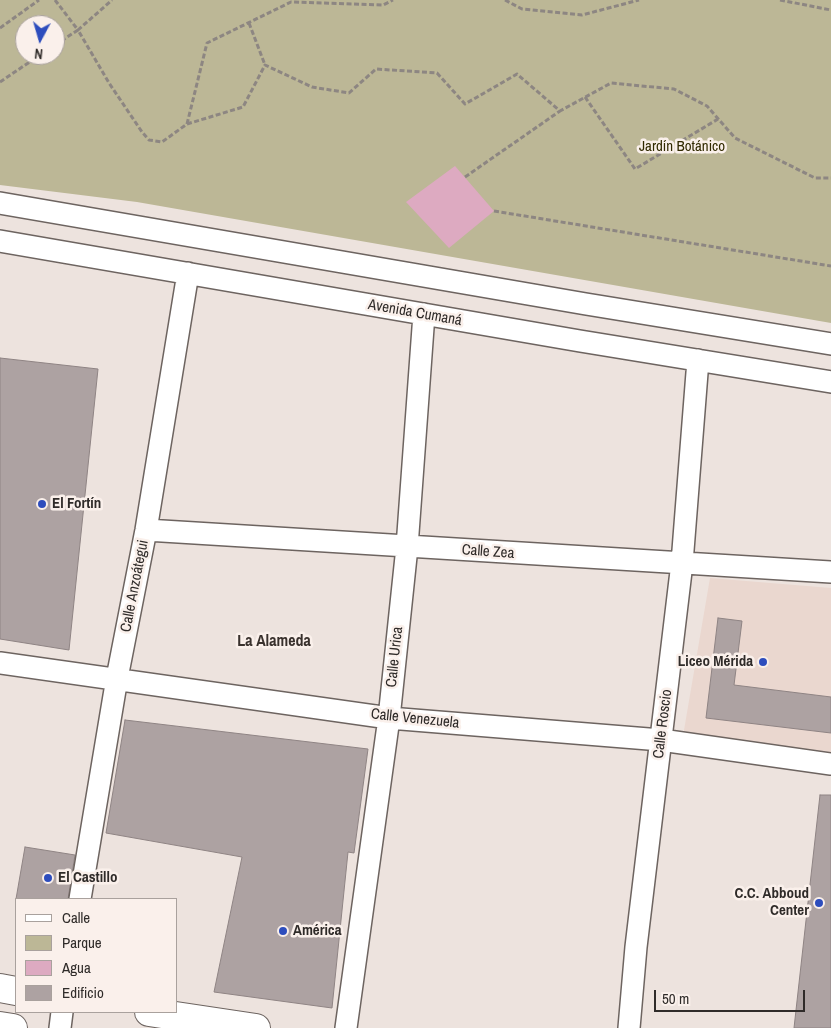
<!DOCTYPE html>
<meta charset="utf-8">
<style>
body{margin:0}
#map{position:relative;width:831px;height:1028px;overflow:hidden;background:#ede3de;font-family:"Archivo Narrow",sans-serif}
canvas{display:block}
.legend{position:absolute;left:15px;top:898px;width:162px;height:115px;box-sizing:border-box;background:#faf0eb;border:1px solid #a9a19d;margin:0;padding:6px 9px;list-style:none;font-size:15px;color:#2f2b29}
.legend li{display:flex;align-items:center;gap:10px;height:25px}
.legend b{width:25px;border:1px solid #a9a19d}
.north{position:absolute;left:15px;top:15px;width:50px;height:50px;box-sizing:border-box;background:#faf0eb;border:1px solid #a9a19d;border-radius:50%;rotate:186deg;font-size:14px;font-weight:700;line-height:20px;text-align:center;color:#2f2b29}
.north::after{content:'';display:block;margin:auto;width:18px;height:22px;background:#2d4dbd;clip-path:polygon(50% 0,100% 100%,50% 72%,0 100%)}
.scale{position:absolute;left:654px;top:990px;width:151px;height:22px;box-sizing:border-box;border:2px solid #2f2b29;border-top:0;padding-left:6px;font-size:15px;line-height:18px;white-space:nowrap;color:#2f2b29;-webkit-text-stroke:4px #faf0eb;paint-order:stroke}
</style>
<div id="map">
<canvas width="831" height="1028"></canvas>
<ul class="legend">
<li><b style="height:6px;background:#fff"></b>Calle</li>
<li><b style="height:14px;background:#bcb796"></b>Parque</li>
<li><b style="height:14px;background:#ddaac1"></b>Agua</li>
<li><b style="height:14px;background:#ada2a2"></b>Edificio</li>
</ul>
<div class="north">N</div>
<div class="scale">50 m</div>
</div>
<script>
const c = document.querySelector('canvas').getContext('2d');
c.lineJoin = 'round';
function fill(path, color) {
  c.fillStyle = color;
  c.fill(path, 'evenodd');
}
function shape(rows) {
  const path = new Path2D();
  for (const r of rows) {
    path.moveTo(r[0], r[1]);
    for (let i = 2; i < r.length; i += 2) path.lineTo(r[i], r[i + 1]);
  }
  return path;
}
function stroke(path, color, width, dash) {
  c.strokeStyle = color;
  c.lineWidth = width;
  c.lineCap = dash ? 'butt' : 'round';
  c.setLineDash(dash || []);
  c.stroke(path);
}
function label(font, color, halo, rows, align = 'center') {
  c.font = font + ' "Archivo Narrow",sans-serif';
  c.lineWidth = 5;
  c.setLineDash([]);
  c.textBaseline = 'middle';
  c.strokeStyle = halo;
  c.fillStyle = color;
  for (const [text, x, y, turn = 0] of rows) {
    c.save();
    c.translate(x, y);
    c.rotate((+turn || 0) * Math.PI / 180);
    c.textAlign = isNaN(turn) ? turn : align;
    if (halo) c.strokeText(text, 0, 0);
    c.fillText(text, 0, 0);
    c.restore();
  }
}
const built = shape([
 [710,578,831,588,831,755,683,736]
]);
const green = shape([
 [0,0,831,0,831,323,137,202,0,185],
 [25,25,55,25,55,55,25,55]
]);
const water = shape([
 [455,166,494,211,449,248,406,202]
]);
const building = shape([
 [0,358,98,369,69,650,0,639,0,358],
 [718,618,742,621,734,685,831,697,831,733,706,718,718,618],
 [125,720,368,749,354,853,348,852,332,1008,214,992,242,857,106,833,125,720],
 [820,795,831,795,831,1028,794,1028,820,795],
 [25,847,75,855,68,899,16,899,25,847]
]);
const path = shape([
 [55,0,78,30,112,0],
 [505,0,522,9,582,15,639,0],
 [780,0,831,10],
 [249,23,265,65],
 [0,28,39,0],
 [55,45,78,30,109,83,142,132,149,140,162,142,187,124,207,43,291,2,383,5,393,0],
 [0,82,40,55],
 [585,97,635,169,718,119],
 [187,124,243,107,265,65,312,87,349,93,376,69,437,73,465,104,517,74,560,111,611,83,674,89,707,106,735,138,815,178,831,178],
 [465,177,560,111],
 [494,211,831,266]
]);
const street = shape([
 [0,203,586,304,831,344],
 [0,241,580,341,831,382],
 [146,530,831,572],
 [0,663,389,718,661,740,831,764],
 [80,899,117,678,146,530,188,273],
 [60,1028,62,1012],
 [346,1028,389,718,407,547,424,314],
 [629,1028,636,947,682,563,698,360]
]);
const secondary = shape([
 [0,988,16,991],
 [149,1012,256,1028],
 [0,1026,13,1028]
]);
const markers = [
 [42,504,5,"#2d4dbd"],
 [763,662,5,"#2d4dbd"],
 [48,878,5,"#2d4dbd"],
 [819,903,5,"#2d4dbd"],
 [283,931,5,"#2d4dbd"]
];
const parkNames = [
 ["Jardín Botánico",682,147]
];
const streetNames = [
 ["Avenida Cumaná",415,313,10],
 ["Calle Zea",488,552,4],
 ["Calle Anzoátegui",135,586,-79],
 ["Calle Urica",395,657,-84],
 ["Calle Venezuela",415,719,6],
 ["Calle Roscio",663,724,-83]
];
const poiNames = [
 ["El Fortín",52,504],
 ["Liceo Mérida",753,662,"right"],
 ["El Castillo",58,878],
 ["C.C. Abboud",809,894,"right"],
 ["Center",809,911,"right"],
 ["América",293,931]
];
const neighbourhoodNames = [
 ["La Alameda",274,642]
];
fill(built, '#ead7cf');
fill(green, '#bcb796');
fill(water, '#ddaac1');
fill(building, '#ada2a2');
stroke(building, '#8f8484', 1);
stroke(street, '#6d6460', 24);
stroke(secondary, '#6d6460', 30);
stroke(path, '#8d8682', 3, [5, 2.5]);
stroke(street, '#fff', 21);
stroke(secondary, '#fff', 28);
for (const [x, y, r, color] of markers) {
  const dot = new Path2D();
  dot.arc(x, y, r, 0, 2 * Math.PI);
  c.fillStyle = color;
  c.fill(dot);
  stroke(dot, '#faf0eb', 2);
}
label('15px', '#312a01', '#faf0eb', parkNames);
label('15px', '#2f2b29', '#faf0eb', streetNames);
label('bold 15px', '#2f2b29', '#faf0eb', poiNames, 'left');
label('bold 16px', '#39312d', '#faf0eb', neighbourhoodNames);
</script>
